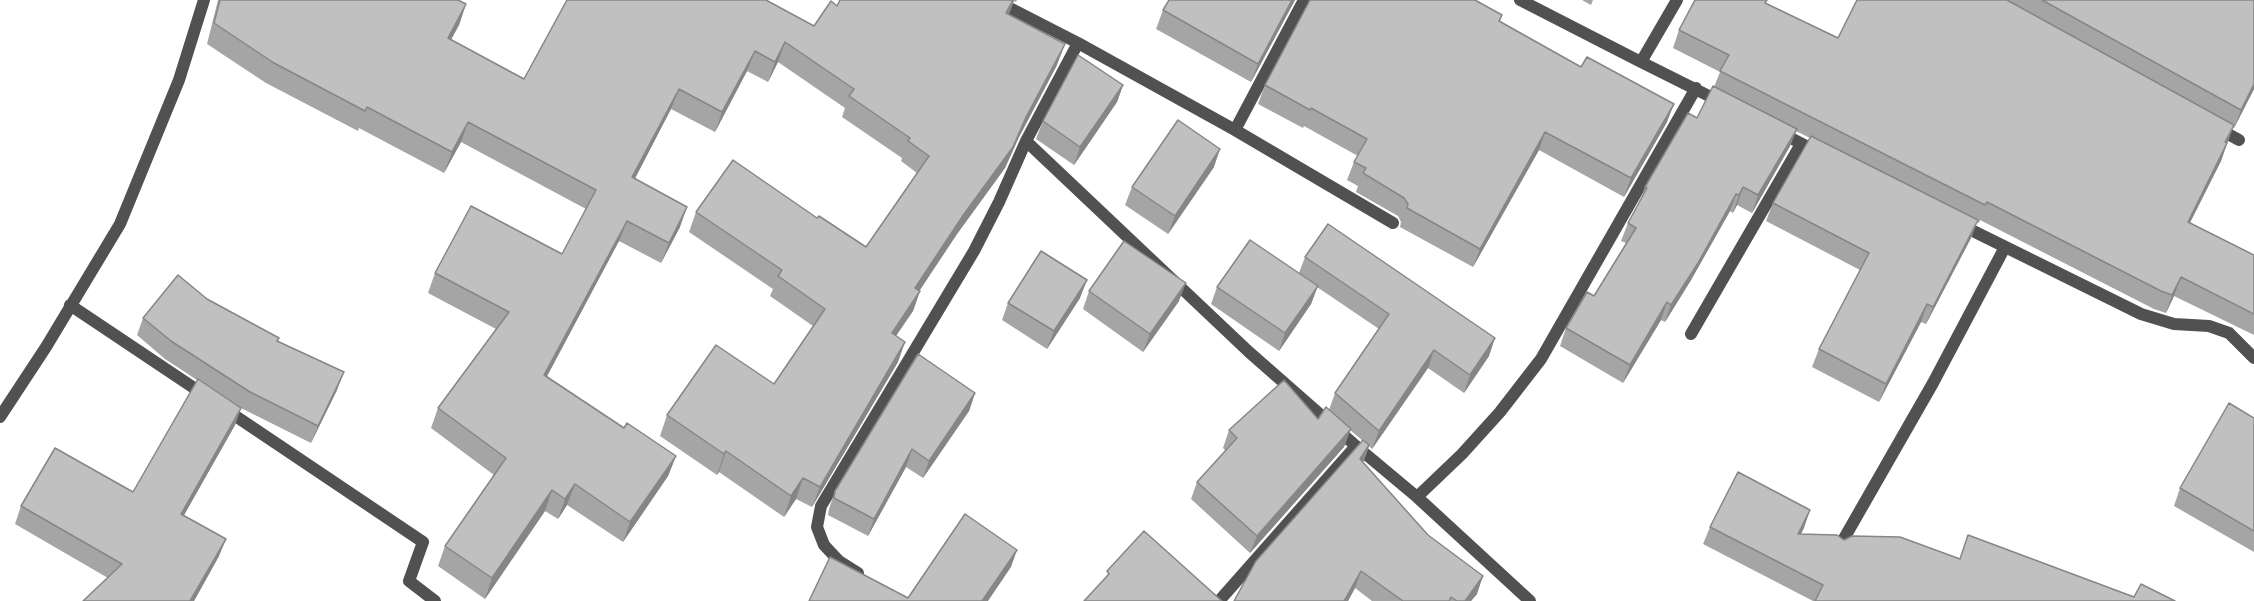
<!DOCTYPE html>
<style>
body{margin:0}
canvas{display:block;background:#fff}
</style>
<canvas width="2254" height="601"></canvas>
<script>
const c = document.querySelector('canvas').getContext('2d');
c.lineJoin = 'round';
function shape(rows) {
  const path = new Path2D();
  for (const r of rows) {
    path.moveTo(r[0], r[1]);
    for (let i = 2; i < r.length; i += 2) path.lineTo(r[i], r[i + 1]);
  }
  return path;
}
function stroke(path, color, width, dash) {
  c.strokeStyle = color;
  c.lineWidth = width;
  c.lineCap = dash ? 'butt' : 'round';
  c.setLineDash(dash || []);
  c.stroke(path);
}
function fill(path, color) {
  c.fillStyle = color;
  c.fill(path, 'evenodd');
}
const minor = shape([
 [994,0,1078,43,1235,130,1304,0],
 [1520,0,1641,62],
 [1677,0,1641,62,1721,102],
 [2217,128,2239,140],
 [1235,130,1393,223],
 [1779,132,1820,153],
 [1026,141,1249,352,1356,446],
 [1961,225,2141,314,2174,324,2209,326,2229,333,2254,358],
 [70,305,206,396],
 [1691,334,1801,144],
 [225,409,423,542,409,581,435,601],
 [0,417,46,347,120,224,179,80,204,0],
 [1417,497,1462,454,1500,412,1541,359,1696,88],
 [1838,549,1933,383,2005,247],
 [858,573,839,561,824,545,817,527,821,506,974,251,999,202,1026,141,1078,43],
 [1219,601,1356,446,1417,497,1530,601]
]);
const wall = shape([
 [218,0,458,0,466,4,459,25,451,40,524,79,814,26,837,6,840,0,1017,0,1016,2,1014,1,1009,14,1057,65,1019,137,1005,168,957,234,919,291,920,291,913,311,896,336,898,362,812,507,796,499,784,517,719,472,717,475,660,436,667,415,774,384,813,326,770,296,773,289,689,232,696,212,817,218,866,247,917,173,901,161,902,158,842,117,845,108,778,62,768,82,747,71,715,132,671,109,634,179,680,227,661,263,619,241,547,376,624,428,676,456,668,476,623,542,567,505,558,519,545,511,485,599,438,566,445,546,494,475,431,428,438,408,496,329,428,293,435,273,562,254,586,209,461,142,444,173,359,128,358,131,266,83,207,44],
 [1295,0,1251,82,1156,29,1163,10],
 [1582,0,1593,0,1591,5],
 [1857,0,2254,0,2254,89,2234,128,2233,127,2221,161,2190,223,2254,255,2254,335,2174,296,2166,313,2154,309,1980,220,1979,223,1977,222,1971,238,1926,324,1921,322,1879,402,1812,367,1819,349,1860,270,1766,221,1773,203,1810,138,1796,131,1790,146,1752,213,1737,205,1733,213,1730,211,1691,280,1665,322,1661,320,1623,383,1560,346,1566,328,1594,296,1626,243,1621,241,1628,223,1640,201,1645,187,1697,118,1714,87,1720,72,1673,48,1679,30,1767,4,1838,38],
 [1502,15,1500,21,1667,122,1624,197,1539,150,1473,267,1400,227,1401,222,1398,216,1356,192,1358,186,1347,180,1354,162,1358,156,1304,126,1303,128,1258,104,1265,85],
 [1123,85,1117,102,1074,165,1036,139,1043,121],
 [1214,167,1168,234,1125,205,1132,187],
 [1305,257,1489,356,1464,393,1428,368,1372,449,1369,446,1363,463,1477,594,1471,601,1372,601,1355,588,1348,601,1234,601,1363,441,1350,430,1344,447,1250,553,1191,499,1197,482,1226,451,1223,448,1229,430,1318,419,1329,410,1335,393,1379,329,1317,287,1311,304,1279,351,1211,304,1217,287,1299,273],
 [1089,291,1179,301,1143,352,1083,309],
 [1080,298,1047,349,1002,320,1008,303],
 [207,299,278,341,337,390,311,443,241,408,235,425,184,515,219,556,194,601,83,601,108,578,15,524,21,506,133,492,197,380,165,359,137,335,143,318],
 [975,393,969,411,923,478,906,467,868,536,828,515,829,509,835,491],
 [2254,418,2254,552,2174,506,2180,488],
 [1810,510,1801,534,1844,540,1960,559,2134,597,2175,601,1813,601,1703,544,1710,527]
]);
const shadedWall = shape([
 [1013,0,1014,0,1008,16,1006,13],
 [1292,0,1295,0,1251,82,1258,64],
 [466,4,459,25,440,59,448,38],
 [785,42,778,62,768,82,775,62],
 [1065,44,1057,65,1019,137,1005,168,957,234,908,308,915,288,1026,117],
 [755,51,747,71,715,132,722,112],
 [2254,84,2254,89,2234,128,2241,110],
 [1123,85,1117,102,1074,165,1080,147],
 [679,89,671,109,625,198,632,177],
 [1674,104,1667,122,1624,197,1631,178],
 [468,122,461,142,444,173,452,152],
 [2234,125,2227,143,2225,142],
 [1797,129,1790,146,1752,213,1758,195],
 [1545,132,1539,150,1473,267,1480,249],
 [2227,143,2221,161,2181,240,2188,222],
 [1220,149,1214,167,1168,234,1175,216],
 [1743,187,1737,205,1733,213,1739,195],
 [1736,194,1730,211,1691,280,1665,322,1671,305],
 [687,207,680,227,661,263,669,243],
 [1978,220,1971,238,1926,324,1933,307],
 [627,221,619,241,537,395,544,375],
 [2181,277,2174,296,2166,313,2172,295],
 [1087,280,1080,298,1047,349,1054,331],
 [1186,283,1179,301,1143,352,1150,334],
 [1318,286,1311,304,1279,351,1285,333],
 [920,291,913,311,884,353,892,333],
 [1667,302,1661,320,1623,383,1630,365],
 [1927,304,1921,322,1879,402,1886,384],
 [1495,338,1489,356,1464,393,1470,375],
 [905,342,898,362,812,507,820,487],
 [1434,350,1428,368,1372,449,1379,431],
 [344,372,337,390,311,443,318,426],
 [975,393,969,411,923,478,929,461],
 [241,408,235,425,175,531,181,514],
 [1351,429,1344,447,1250,553,1257,536],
 [1369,445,1363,463,1360,459],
 [912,449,906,467,868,536,874,519],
 [726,451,719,472,717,475,724,454],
 [676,456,668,476,623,542,630,522],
 [803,478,796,499,784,517,791,496],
 [575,484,567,505,558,519,565,499],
 [552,490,545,511,485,599,492,578],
 [1810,510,1804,528,1792,552,1798,534],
 [226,539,219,556,194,601,190,601],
 [1017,550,1011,567,988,601,982,601],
 [1361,571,1355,588,1348,601,1344,601],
 [1483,576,1477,594,1471,601,1465,601]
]);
const building = shape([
 [220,0,458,0,466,4,448,38,524,79,567,0,766,0,814,26,831,1,837,6,840,0,1013,0,1006,13,1065,44,1026,117,1013,147,964,214,915,288,920,291,892,333,905,342,820,487,803,478,791,496,726,451,724,454,667,415,716,345,774,384,825,309,778,276,782,270,696,212,733,160,817,218,819,216,866,247,929,156,908,141,910,138,849,96,854,89,785,42,775,62,755,51,722,112,679,89,632,177,687,207,669,243,627,221,544,375,624,428,627,423,676,456,630,522,575,484,565,499,552,490,492,578,445,546,506,458,438,408,509,312,435,273,471,206,562,254,596,190,468,122,452,152,367,107,365,111,274,63,214,23,220,0],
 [1169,0,1292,0,1258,64,1163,10,1169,0],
 [1310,0,1475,0,1502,15,1499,21,1581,67,1587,57,1674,104,1631,178,1545,132,1480,249,1407,208,1408,204,1404,198,1363,173,1366,168,1354,162,1367,139,1311,108,1310,110,1265,85,1310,0],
 [1695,0,1767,0,1765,3,1838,38,1857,0,2007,0,2234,125,2225,142,2227,143,2188,222,2254,255,2254,314,2181,277,2172,295,2161,291,1987,202,1985,205,1720,71,1729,55,1679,30,1695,0],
 [2042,0,2254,0,2254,84,2241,110,2042,0],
 [1078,55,1123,85,1080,147,1043,121,1078,55],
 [1713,86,1797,129,1758,195,1743,187,1739,195,1736,194,1698,263,1671,305,1667,302,1630,365,1566,328,1587,292,1594,296,1636,228,1628,223,1647,188,1645,187,1688,113,1697,118,1713,86],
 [1178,120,1220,149,1175,216,1132,187,1178,120],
 [1811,136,1978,220,1933,307,1927,304,1886,384,1819,349,1869,253,1773,203,1811,136],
 [1328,224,1495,338,1470,375,1434,350,1379,431,1335,393,1389,314,1305,257,1328,224],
 [1250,240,1318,286,1285,333,1217,287,1250,240],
 [1124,241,1186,283,1150,334,1089,291,1124,241],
 [1041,251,1087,280,1054,331,1008,303,1041,251],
 [178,275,207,299,279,338,277,341,344,372,318,426,250,392,171,341,143,318,178,275],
 [918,354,975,393,929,461,912,449,874,519,834,498,835,491,918,354],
 [198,379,241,408,181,514,226,539,190,601,83,601,122,564,21,506,55,448,133,492,198,379],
 [1284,380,1318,419,1326,407,1351,429,1257,536,1197,482,1237,438,1229,430,1284,380],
 [2229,403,2254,418,2254,531,2180,488,2229,403],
 [1363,440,1369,445,1360,459,1428,535,1483,576,1465,601,1457,601,1451,597,1449,601,1403,601,1361,571,1344,601,1234,601,1256,561,1363,440],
 [1738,472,1810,510,1798,534,1837,535,1844,540,1852,536,1900,537,1960,559,1968,535,2134,597,2141,584,2175,601,1815,601,1823,585,1710,527,1738,472],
 [965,514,1017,550,982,601,809,601,830,557,908,598,965,514],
 [1144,531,1222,601,1084,601,1109,574,1107,571,1144,531]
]);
stroke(minor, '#515151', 12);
fill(wall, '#a5a5a5');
fill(shadedWall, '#868686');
fill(building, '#c0c0c0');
stroke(building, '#868686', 1.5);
</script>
